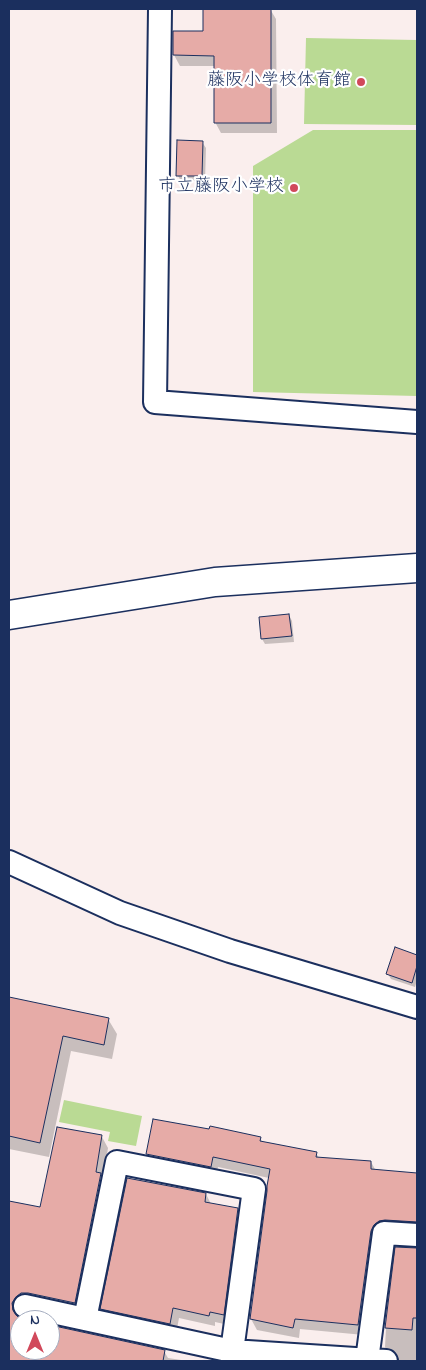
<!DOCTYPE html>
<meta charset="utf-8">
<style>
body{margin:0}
#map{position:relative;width:426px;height:1370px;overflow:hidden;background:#faeeed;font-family:"Indie Flower",sans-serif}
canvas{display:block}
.frame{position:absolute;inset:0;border:10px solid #1b2f5e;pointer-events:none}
.north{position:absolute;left:10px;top:1310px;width:50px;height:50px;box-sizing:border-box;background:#fff;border:1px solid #a4acbf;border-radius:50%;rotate:0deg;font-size:14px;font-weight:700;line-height:20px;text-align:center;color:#1b2f5e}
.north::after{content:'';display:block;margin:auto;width:18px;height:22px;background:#d1495b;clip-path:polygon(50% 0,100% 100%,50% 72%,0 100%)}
</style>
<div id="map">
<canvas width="426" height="1370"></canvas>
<div class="frame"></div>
<div class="north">N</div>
</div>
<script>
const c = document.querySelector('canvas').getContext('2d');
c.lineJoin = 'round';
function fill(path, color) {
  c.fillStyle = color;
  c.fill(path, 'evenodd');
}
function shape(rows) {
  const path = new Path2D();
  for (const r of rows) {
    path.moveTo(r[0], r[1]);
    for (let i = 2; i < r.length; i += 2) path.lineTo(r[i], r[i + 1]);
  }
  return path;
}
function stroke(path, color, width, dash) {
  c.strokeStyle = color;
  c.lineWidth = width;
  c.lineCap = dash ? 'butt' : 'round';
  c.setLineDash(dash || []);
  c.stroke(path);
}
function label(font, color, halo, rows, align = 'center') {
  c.font = font + ' "Indie Flower","Klee One",sans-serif';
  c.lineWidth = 4.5;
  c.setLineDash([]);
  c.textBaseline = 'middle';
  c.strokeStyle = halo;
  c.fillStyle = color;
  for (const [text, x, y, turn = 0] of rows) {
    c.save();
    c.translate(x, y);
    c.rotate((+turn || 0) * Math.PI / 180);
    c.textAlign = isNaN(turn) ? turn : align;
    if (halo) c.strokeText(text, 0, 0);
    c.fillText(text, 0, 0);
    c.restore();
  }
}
const green = shape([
 [306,38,417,40,417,125,304,124],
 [313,130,417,130,417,396,253,392,253,166],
 [64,1100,142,1116,136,1146,108,1141,110,1132,59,1122]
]);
const shadow = shape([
 [204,9,270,9,276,19,277,133,221,133,215,122,215,66,180,66,174,55,174,32,204,33],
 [202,142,206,148,205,181,181,181,178,176],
 [289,615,292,621,294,642,265,644,262,639,260,618],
 [396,949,417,956,417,980,415,987,391,979,388,974],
 [9,998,108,1019,117,1034,112,1059,71,1051,49,1157,9,1149],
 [102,1137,108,1148,81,1314,18,1315,18,1318,22,1320,20,1320,20,1350,50,1350,50,1326,164,1351,168,1358,188,1361,9,1361,9,1202,41,1209],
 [260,1138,263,1143,316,1153,319,1158,371,1162,376,1171,417,1174,417,1232,391,1230,364,1335,300,1329,299,1338,257,1330,251,1319,269,1178,218,1167,216,1177,154,1165,147,1154],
 [206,1194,211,1204,237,1210,243,1220,229,1325,215,1322,215,1326,179,1318,176,1334,108,1319,102,1309],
 [396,1248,417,1249,417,1345,416,1361,400,1361,392,1359,385,1347,386,1328]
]);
const building = shape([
 [203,9,271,9,271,123,214,123,214,56,173,55,173,31,203,31,203,9],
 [177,140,203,141,202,176,176,176,177,140],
 [289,614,292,636,261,639,259,617,289,614],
 [395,947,417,955,417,966,412,983,386,974,395,947],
 [9,997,109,1018,104,1045,63,1036,40,1143,9,1136,9,997],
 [153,1119,209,1129,210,1126,261,1137,260,1141,317,1152,316,1157,371,1161,371,1169,417,1173,417,1222,385,1220,379,1221,374,1225,371,1231,358,1325,295,1319,293,1328,250,1319,267,1191,267,1186,270,1169,213,1157,211,1167,146,1154,153,1119],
 [57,1127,102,1135,96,1172,101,1173,75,1303,28,1293,21,1293,16,1297,12,1303,13,1310,17,1316,28,1320,20,1320,20,1350,50,1350,50,1325,165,1350,163,1361,9,1361,9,1201,40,1207,57,1127],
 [127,1178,206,1193,205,1202,238,1208,224,1315,210,1312,209,1316,173,1308,170,1324,100,1309,127,1178],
 [395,1247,417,1248,417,1318,413,1318,412,1330,385,1328,395,1247]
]);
const street = shape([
 [160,9,155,402,417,422],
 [9,862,120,913,230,951,417,1007],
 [25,1306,232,1351,386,1361],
 [85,1319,117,1162,254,1189,232,1351],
 [367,1360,384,1233,417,1235]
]);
const secondary = shape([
 [9,615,215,582,417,568]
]);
const markers = [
 [361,82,5,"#d1495b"],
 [294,188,5,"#d1495b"]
];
const poiNames = [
 ["藤阪小学校体育館",351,82],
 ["市立藤阪小学校",284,188]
];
fill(green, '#bada94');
fill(shadow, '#0003');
fill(building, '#e6aba7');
stroke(building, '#1b2f5e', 1);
stroke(street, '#1b2f5e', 26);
stroke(secondary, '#1b2f5e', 31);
stroke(street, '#fff', 22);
stroke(secondary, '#fff', 28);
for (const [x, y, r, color] of markers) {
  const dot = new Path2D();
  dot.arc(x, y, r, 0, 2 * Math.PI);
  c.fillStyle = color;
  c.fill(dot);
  stroke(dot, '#fff', 2);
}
label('18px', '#1b2f5e', '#fff', poiNames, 'right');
</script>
